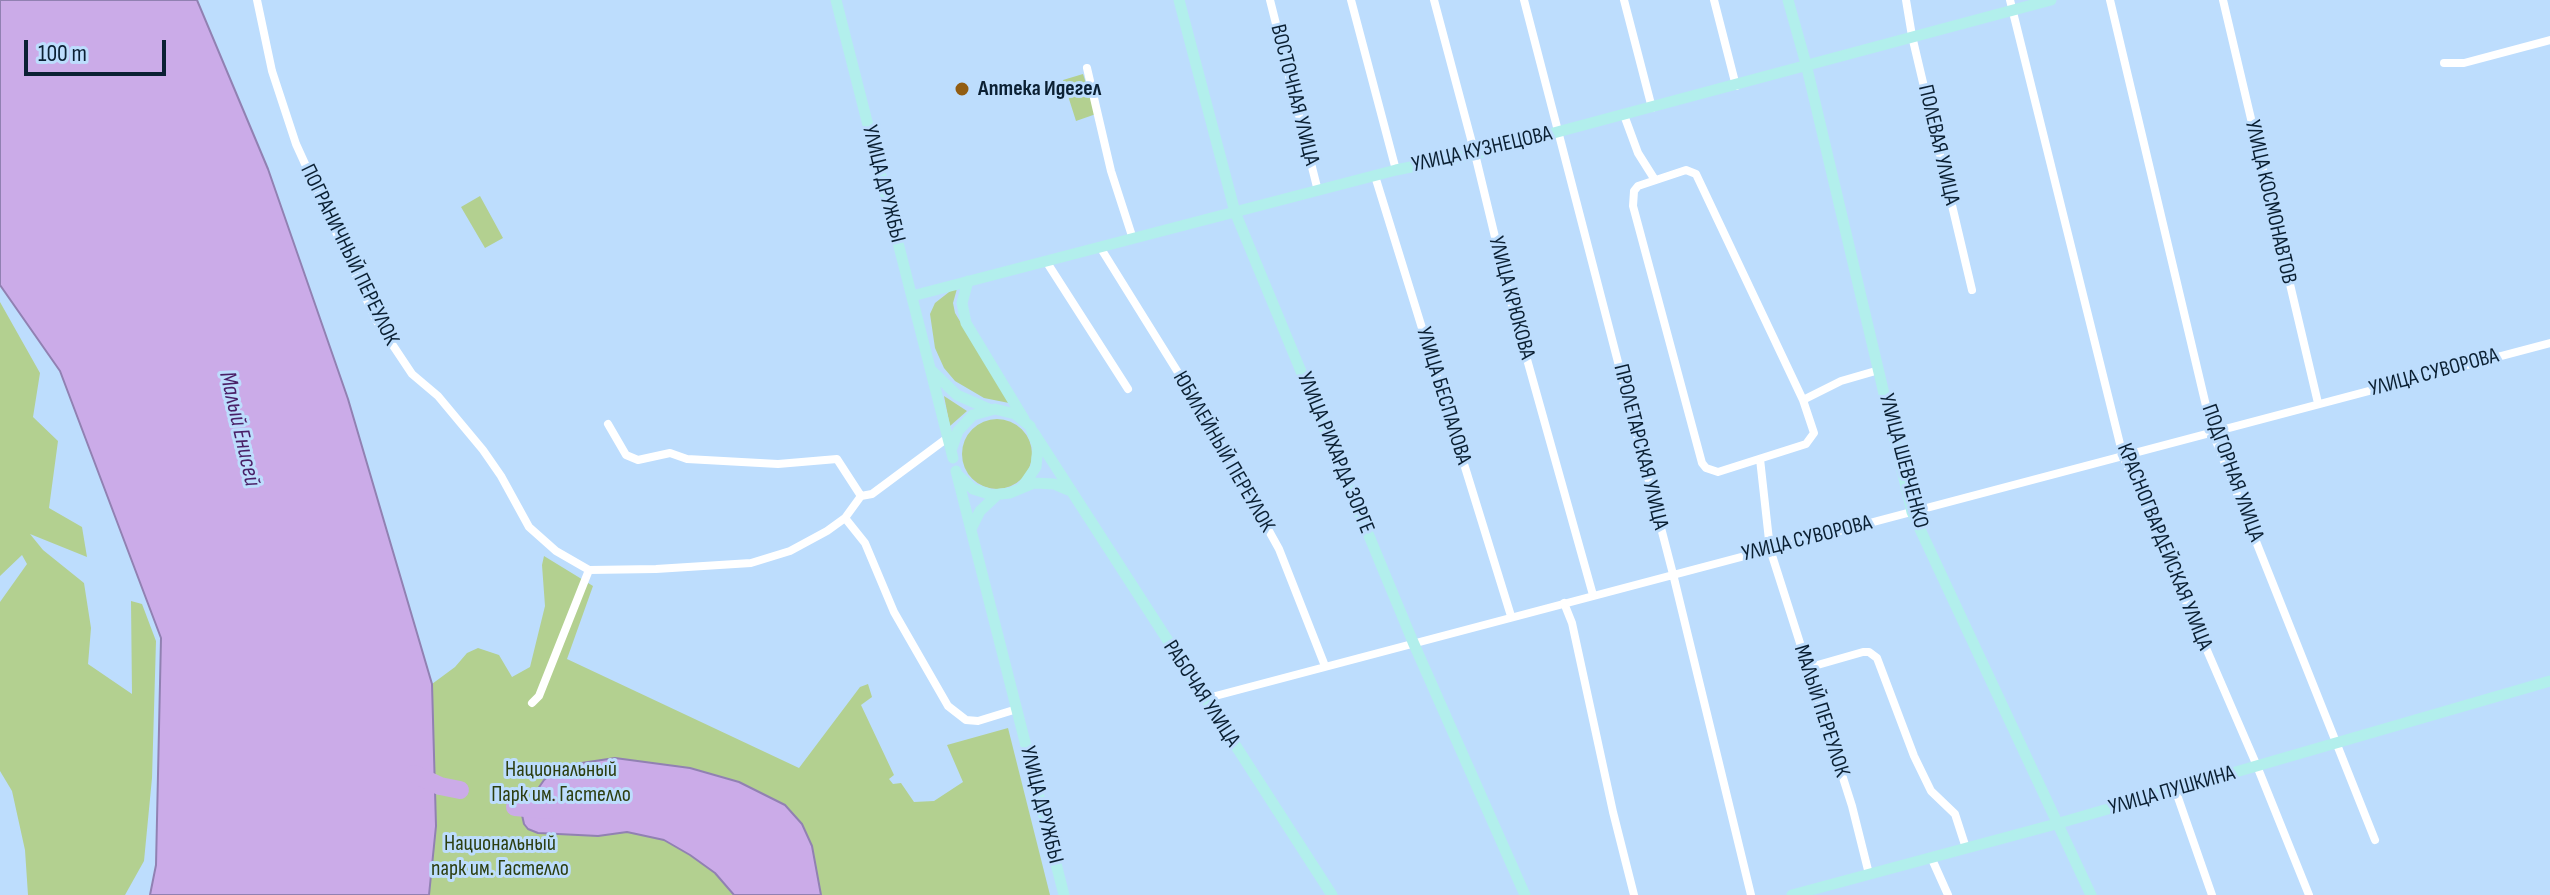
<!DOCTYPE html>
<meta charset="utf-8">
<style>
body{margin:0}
#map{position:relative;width:2550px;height:895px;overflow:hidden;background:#bdddfd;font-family:"Sofia Sans Condensed",sans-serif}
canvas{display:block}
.scale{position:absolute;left:24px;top:40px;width:142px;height:36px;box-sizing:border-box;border:4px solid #0b2033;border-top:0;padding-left:10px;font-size:24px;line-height:28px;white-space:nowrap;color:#0b2033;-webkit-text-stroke:6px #bdddfd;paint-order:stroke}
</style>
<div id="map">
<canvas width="2550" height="895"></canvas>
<div class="scale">100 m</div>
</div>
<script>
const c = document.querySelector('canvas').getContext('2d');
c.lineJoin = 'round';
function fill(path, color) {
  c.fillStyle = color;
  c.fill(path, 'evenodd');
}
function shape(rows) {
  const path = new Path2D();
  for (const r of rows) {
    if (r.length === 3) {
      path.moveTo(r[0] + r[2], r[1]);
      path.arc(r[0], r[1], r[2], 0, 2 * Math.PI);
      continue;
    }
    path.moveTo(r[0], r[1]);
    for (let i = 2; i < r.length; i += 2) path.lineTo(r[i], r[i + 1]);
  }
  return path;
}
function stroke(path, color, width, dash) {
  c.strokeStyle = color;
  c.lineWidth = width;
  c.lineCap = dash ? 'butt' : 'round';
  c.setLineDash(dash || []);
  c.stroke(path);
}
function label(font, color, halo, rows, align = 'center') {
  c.font = font + ' "Sofia Sans Condensed",sans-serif';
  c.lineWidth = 6;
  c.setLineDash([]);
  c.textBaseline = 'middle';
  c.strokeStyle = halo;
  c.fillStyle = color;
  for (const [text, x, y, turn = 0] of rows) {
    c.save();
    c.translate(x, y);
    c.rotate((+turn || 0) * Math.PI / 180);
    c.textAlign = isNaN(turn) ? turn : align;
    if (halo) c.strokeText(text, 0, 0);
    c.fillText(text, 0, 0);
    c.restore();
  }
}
const green = shape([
 [1083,74,1096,114,1076,121,1063,80],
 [480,196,503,238,485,248,461,207],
 [958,285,953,303,955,313,1009,403,984,398,955,381,944,368,935,348,930,314,935,303],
 [0,302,40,373,33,417,58,441,49,508,82,527,87,557,30,534,43,550,84,583,91,628,88,664,132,694,131,601,142,604,156,641,152,778,144,861,125,895,28,895,25,850,12,791,0,771,0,602,27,564,22,555,0,576],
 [944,396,967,411,950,426],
 [997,454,35],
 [544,556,593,586,567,659,799,768,860,687,868,684,872,697,861,705,894,775,889,779,893,784,901,783,914,802,934,801,963,782,947,745,1008,728,1050,895,429,895,436,826,432,684,455,667,467,653,478,648,499,655,512,677,530,667,545,606,542,565]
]);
const water = shape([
 [0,0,197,0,268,169,348,399,432,684,436,826,429,895,150,895,156,865,161,638,60,371,0,285,0,0],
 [615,758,690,768,739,782,785,805,802,824,812,846,821,895,734,895,715,873,690,855,664,840,627,832,598,836,538,833,528,829,524,824,522,815,526,806,544,780,555,770,568,765,615,758]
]);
const river = shape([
 [414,774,440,786,460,790],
 [515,807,548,810]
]);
const street = shape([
 [257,0,272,71,296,144,376,320,412,374,438,396,483,450,501,476,529,527,556,551,589,570,656,569,751,563,790,551,827,531,845,518,861,496],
 [1270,0,1318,191],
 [1351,0,1396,170],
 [1434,0,1475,154,1509,295,1593,595],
 [1524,0,1673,574,1751,895],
 [1624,0,1652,108],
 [1714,0,1736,86],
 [1906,0,1912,36,1972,290],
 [2010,0,2123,456,2257,766,2309,895],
 [2110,0,2212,431,2375,840],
 [2223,0,2318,403],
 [2444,63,2464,63,2550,40],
 [1087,68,1111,171,1133,239],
 [1624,115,1638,153,1655,180],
 [1375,176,1511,616],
 [1100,247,1207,419,1279,549,1325,666],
 [1046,261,1128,389],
 [1803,400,1814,433,1806,444,1718,472,1706,468,1702,463,1633,206,1634,191,1638,186,1686,170,1696,174,1803,400,1841,381,1879,370],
 [608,424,626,455,638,460,670,453,687,459,778,464,837,459,861,496],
 [1760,459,1770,549,1852,806,1869,874],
 [861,496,872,494,950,436],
 [845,518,865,543,894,612,948,706,966,720,978,721,1017,709],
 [1564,603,1572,623,1613,812,1634,895],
 [1807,668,1863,652,1869,652,1877,658,1914,756,1931,791,1955,814,1966,848],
 [1204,699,2550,343],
 [532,703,539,696,589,570],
 [2175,789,2212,895],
 [1931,857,1948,895]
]);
const secondary = shape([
 [836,0,953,458],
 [1179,0,1235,212,1413,642,1525,895],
 [1788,0,1806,64,1912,512,2091,895],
 [968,281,962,303,966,323,1024,419],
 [912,296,1396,170,1475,154,2051,0],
 [931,370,957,395,989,409],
 [1034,433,1332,895],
 [952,448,958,431,973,415,995,409,1015,414,1030,426,1038,447,1036,467,1023,486],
 [956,471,1064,895],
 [959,476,973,489,992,495,1010,493,1034,483,1054,484,1068,490],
 [971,529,980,511,997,495],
 [1792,895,2056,824,2550,681]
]);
const markers = [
 [962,89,8,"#925d12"]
];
const poiNames = [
 ["Аптека Идегел",978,89]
];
const streetNames = [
 ["ВОСТОЧНАЯ УЛИЦА",1294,95,76],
 ["ПОЛЕВАЯ УЛИЦА",1938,145,77],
 ["УЛИЦА КУЗНЕЦОВА",1482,150,-13],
 ["УЛИЦА ДРУЖБЫ",883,184,76],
 ["УЛИЦА КОСМОНАВТОВ",2270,202,77],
 ["ПОГРАНИЧНЫЙ ПЕРЕУЛОК",349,255,64],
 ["УЛИЦА КРЮКОВА",1511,298,75],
 ["УЛИЦА СУВОРОВА",2434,373,-15],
 ["УЛИЦА БЕСПАЛОВА",1443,396,73],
 ["ПРОЛЕТАРСКАЯ УЛИЦА",1640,447,76],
 ["ЮБИЛЕЙНЫЙ ПЕРЕУЛОК",1223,452,60],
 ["УЛИЦА РИХАРДА ЗОРГЕ",1335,453,68],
 ["УЛИЦА ШЕВЧЕНКО",1903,461,75],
 ["ПОДГОРНАЯ УЛИЦА",2232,473,70],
 ["УЛИЦА СУВОРОВА",1807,539,-14],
 ["КРАСНОГВАРДЕЙСКАЯ УЛИЦА",2164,547,68],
 ["РАБОЧАЯ УЛИЦА",1201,694,57],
 ["МАЛЫЙ ПЕРЕУЛОК",1821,711,72],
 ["УЛИЦА ПУШКИНА",2172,791,-16],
 ["УЛИЦА ДРУЖБЫ",1041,805,76]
];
const parkNames = [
 ["Национальный",561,770],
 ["Парк им. Гастелло",561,795],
 ["Национальный",500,844],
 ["парк им. Гастелло",500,869]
];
const waterNames = [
 ["Малый Енисей",239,429,77]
];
fill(green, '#b3d090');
fill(water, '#cbabe8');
stroke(water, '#9181b2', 2);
stroke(river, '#cbabe8', 18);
stroke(street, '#fff', 8);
stroke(secondary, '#b2efec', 11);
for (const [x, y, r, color] of markers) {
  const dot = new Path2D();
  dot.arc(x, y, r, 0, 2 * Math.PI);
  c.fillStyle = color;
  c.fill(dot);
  stroke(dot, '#bdddfd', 3);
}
label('bold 22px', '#0b2033', '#bdddfd', poiNames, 'left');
label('22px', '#0b2033', '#bdddfd', streetNames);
label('22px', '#2c3e10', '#bdddfd', parkNames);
label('italic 24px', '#491f66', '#bdddfd', waterNames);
</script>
